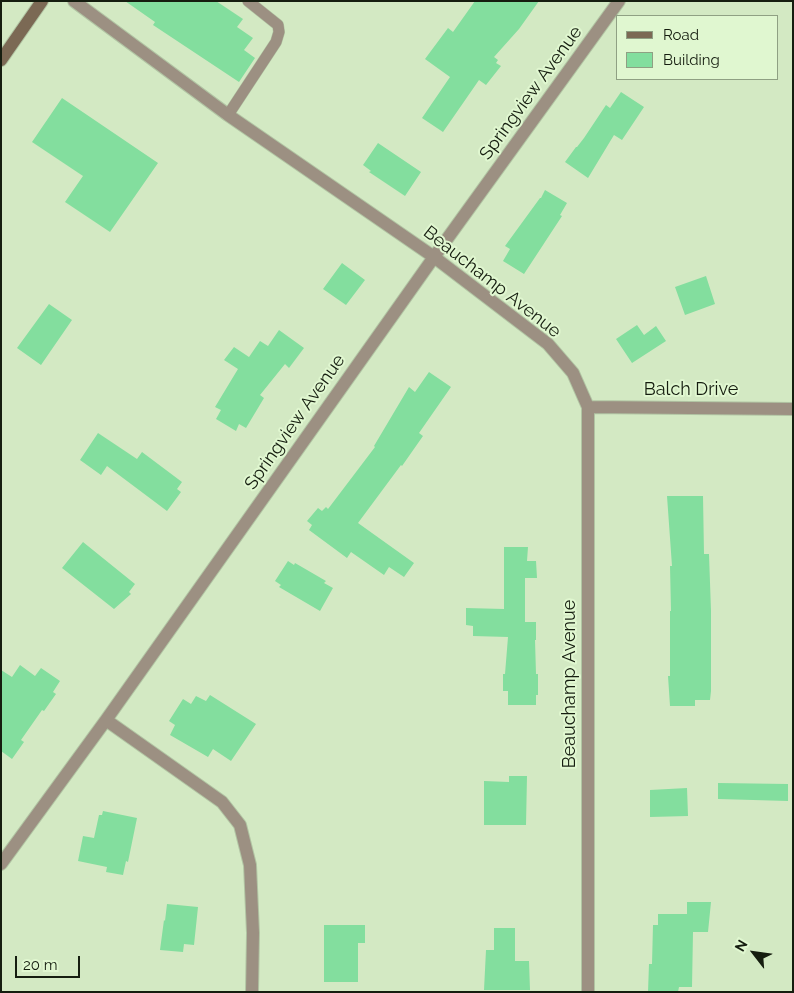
<!DOCTYPE html>
<style>
body{margin:0}
#map{position:relative;width:794px;height:993px;overflow:hidden;background:#d3e9c3;font-family:Raleway,sans-serif}
canvas{display:block}
.frame{position:absolute;inset:0;border:2px solid #151d0f;pointer-events:none}
.legend{position:absolute;left:616px;top:15px;width:162px;height:65px;box-sizing:border-box;background:#e0f7d0;border:1px solid #8fa083;margin:0;padding:6px 9px;list-style:none;font-size:15px;color:#151d0f}
.legend li{display:flex;align-items:center;gap:10px;height:25px}
.legend b{width:25px;border:1px solid #8fa083}
.north{position:absolute;left:729px;top:928px;width:50px;height:50px;-webkit-text-stroke:4px #e0f7d0;paint-order:stroke;rotate:300deg;font-size:14px;font-weight:700;line-height:20px;text-align:center;color:#151d0f}
.north::after{content:'';display:block;margin:auto;width:18px;height:22px;background:#151d0f;clip-path:polygon(50% 0,100% 100%,50% 72%,0 100%)}
.scale{position:absolute;left:15px;top:956px;width:65px;height:22px;box-sizing:border-box;border:2px solid #151d0f;border-top:0;padding-left:6px;font-size:15px;line-height:18px;white-space:nowrap;color:#151d0f;-webkit-text-stroke:4px #e0f7d0;paint-order:stroke}
</style>
<div id="map">
<canvas width="794" height="993"></canvas>
<div class="frame"></div>
<ul class="legend">
<li><b style="height:6px;background:#7b6954"></b>Road</li>
<li><b style="height:14px;background:#83de9e"></b>Building</li>
</ul>
<div class="north">N</div>
<div class="scale">20 m</div>
</div>
<script>
const c = document.querySelector('canvas').getContext('2d');
c.lineJoin = 'round';
function fill(path, color) {
  c.fillStyle = color;
  c.fill(path, 'evenodd');
}
function shape(rows) {
  const path = new Path2D();
  for (const r of rows) {
    path.moveTo(r[0], r[1]);
    for (let i = 2; i < r.length; i += 2) path.lineTo(r[i], r[i + 1]);
  }
  return path;
}
function stroke(path, color, width, dash) {
  c.strokeStyle = color;
  c.lineWidth = width;
  c.lineCap = dash ? 'butt' : 'round';
  c.setLineDash(dash || []);
  c.stroke(path);
}
function label(font, color, halo, rows, align = 'center') {
  c.font = font + ' Raleway,sans-serif';
  c.lineWidth = 4;
  c.setLineDash([]);
  c.textBaseline = 'middle';
  c.strokeStyle = halo;
  c.fillStyle = color;
  for (const [text, x, y, turn = 0] of rows) {
    c.save();
    c.translate(x, y);
    c.rotate((+turn || 0) * Math.PI / 180);
    c.textAlign = isNaN(turn) ? turn : align;
    if (halo) c.strokeText(text, 0, 0);
    c.fillText(text, 0, 0);
    c.restore();
  }
}
const building = shape([
 [125,1,216,1,243,19,237,27,253,38,244,50,255,58,239,82,153,25,155,22],
 [475,1,539,1,519,29,494,57,498,60,496,63,501,66,486,85,479,80,443,132,422,118,450,77,425,59,448,28,453,32],
 [621,92,644,107,622,140,614,135,588,178,565,162,576,147,577,147,584,138,606,105,610,108],
 [62,98,158,163,110,232,65,202,83,176,32,142],
 [378,143,421,172,405,196,369,172,371,171,363,165],
 [545,190,567,203,560,215,562,216,524,274,503,261,510,249,505,246,540,198,541,198],
 [342,263,365,280,346,305,323,289],
 [706,276,715,304,685,315,675,287],
 [49,304,72,320,41,365,17,348],
 [637,325,644,335,656,326,666,341,632,363,616,339],
 [279,330,304,348,289,368,285,364,260,395,264,398,246,428,239,424,236,431,216,419,221,410,215,407,238,369,224,360,234,347,249,357,260,341,268,346],
 [429,372,451,387,419,433,423,436,402,466,401,465,358,523,414,563,404,577,389,567,384,575,351,552,347,558,309,530,312,525,307,521,318,508,322,511,326,507,328,509,375,447,374,446,409,387,415,392],
 [98,433,137,459,142,452,182,482,177,489,181,492,167,511,107,466,101,475,80,460],
 [667,496,703,496,704,554,709,554,711,611,711,691,710,700,695,700,695,706,670,706,668,676,670,676,670,611,671,611,670,566,672,566],
 [83,542,135,584,129,592,131,594,114,609,62,568],
 [504,547,528,547,527,561,536,561,537,578,525,578,525,622,536,622,536,640,535,640,536,674,538,674,538,695,536,695,536,705,508,705,508,691,503,691,503,674,505,674,508,637,473,636,473,626,466,625,466,608,504,609],
 [288,561,294,565,295,563,326,581,324,583,333,588,320,611,279,587,281,585,275,581],
 [20,665,35,676,41,668,60,681,53,692,56,694,44,711,42,710,21,740,24,742,12,759,1,751,1,670,12,677],
 [210,695,256,724,231,761,213,749,208,757,170,735,175,725,169,721,183,699,191,704,196,696,206,701],
 [509,776,527,776,526,825,484,825,484,781,509,782],
 [718,783,788,784,788,801,718,799],
 [687,788,688,816,650,817,650,790],
 [103,811,137,818,128,862,126,861,123,875,106,872,107,867,78,861,83,836,94,838,99,815,102,815],
 [687,902,711,902,708,932,693,932,692,987,679,987,678,992,648,992,649,964,652,964,653,925,658,925,658,914,687,914],
 [167,904,198,907,194,945,184,944,183,952,160,950,164,920,165,921],
 [324,925,365,925,365,943,358,943,358,982,324,982],
 [494,928,515,928,515,961,529,961,530,990,484,990,486,950,494,950]
]);
const service = shape([
 [228,115,276,42,279,32,278,25,248,1]
]);
const minor = shape([
 [74,1,228,115,434,257,548,344,573,373,588,407,588,992],
 [588,407,793,409],
 [106,720,222,802,240,825,250,865,253,933,252,992],
 [1,864,106,720,434,257,619,1]
]);
const secondary = shape([
 [1,60,42,1]
]);
const streetNames = [
 ["Springview Avenue",531,93,-54],
 ["Beauchamp Avenue",492,282,38],
 ["Balch Drive",691,390],
 ["Springview Avenue",295,422,-55],
 ["Beauchamp Avenue",570,684,-90]
];
fill(building, '#83de9e');
stroke(service, '#b1c4a3', 12);
stroke(minor, '#b1c4a3', 14);
stroke(secondary, '#b1c4a3', 14);
stroke(service, '#9c9082', 11);
stroke(minor, '#9c9082', 12);
stroke(secondary, '#7b6954', 12);
label('18px', '#151d0f', '#e0f7d0', streetNames);
</script>
